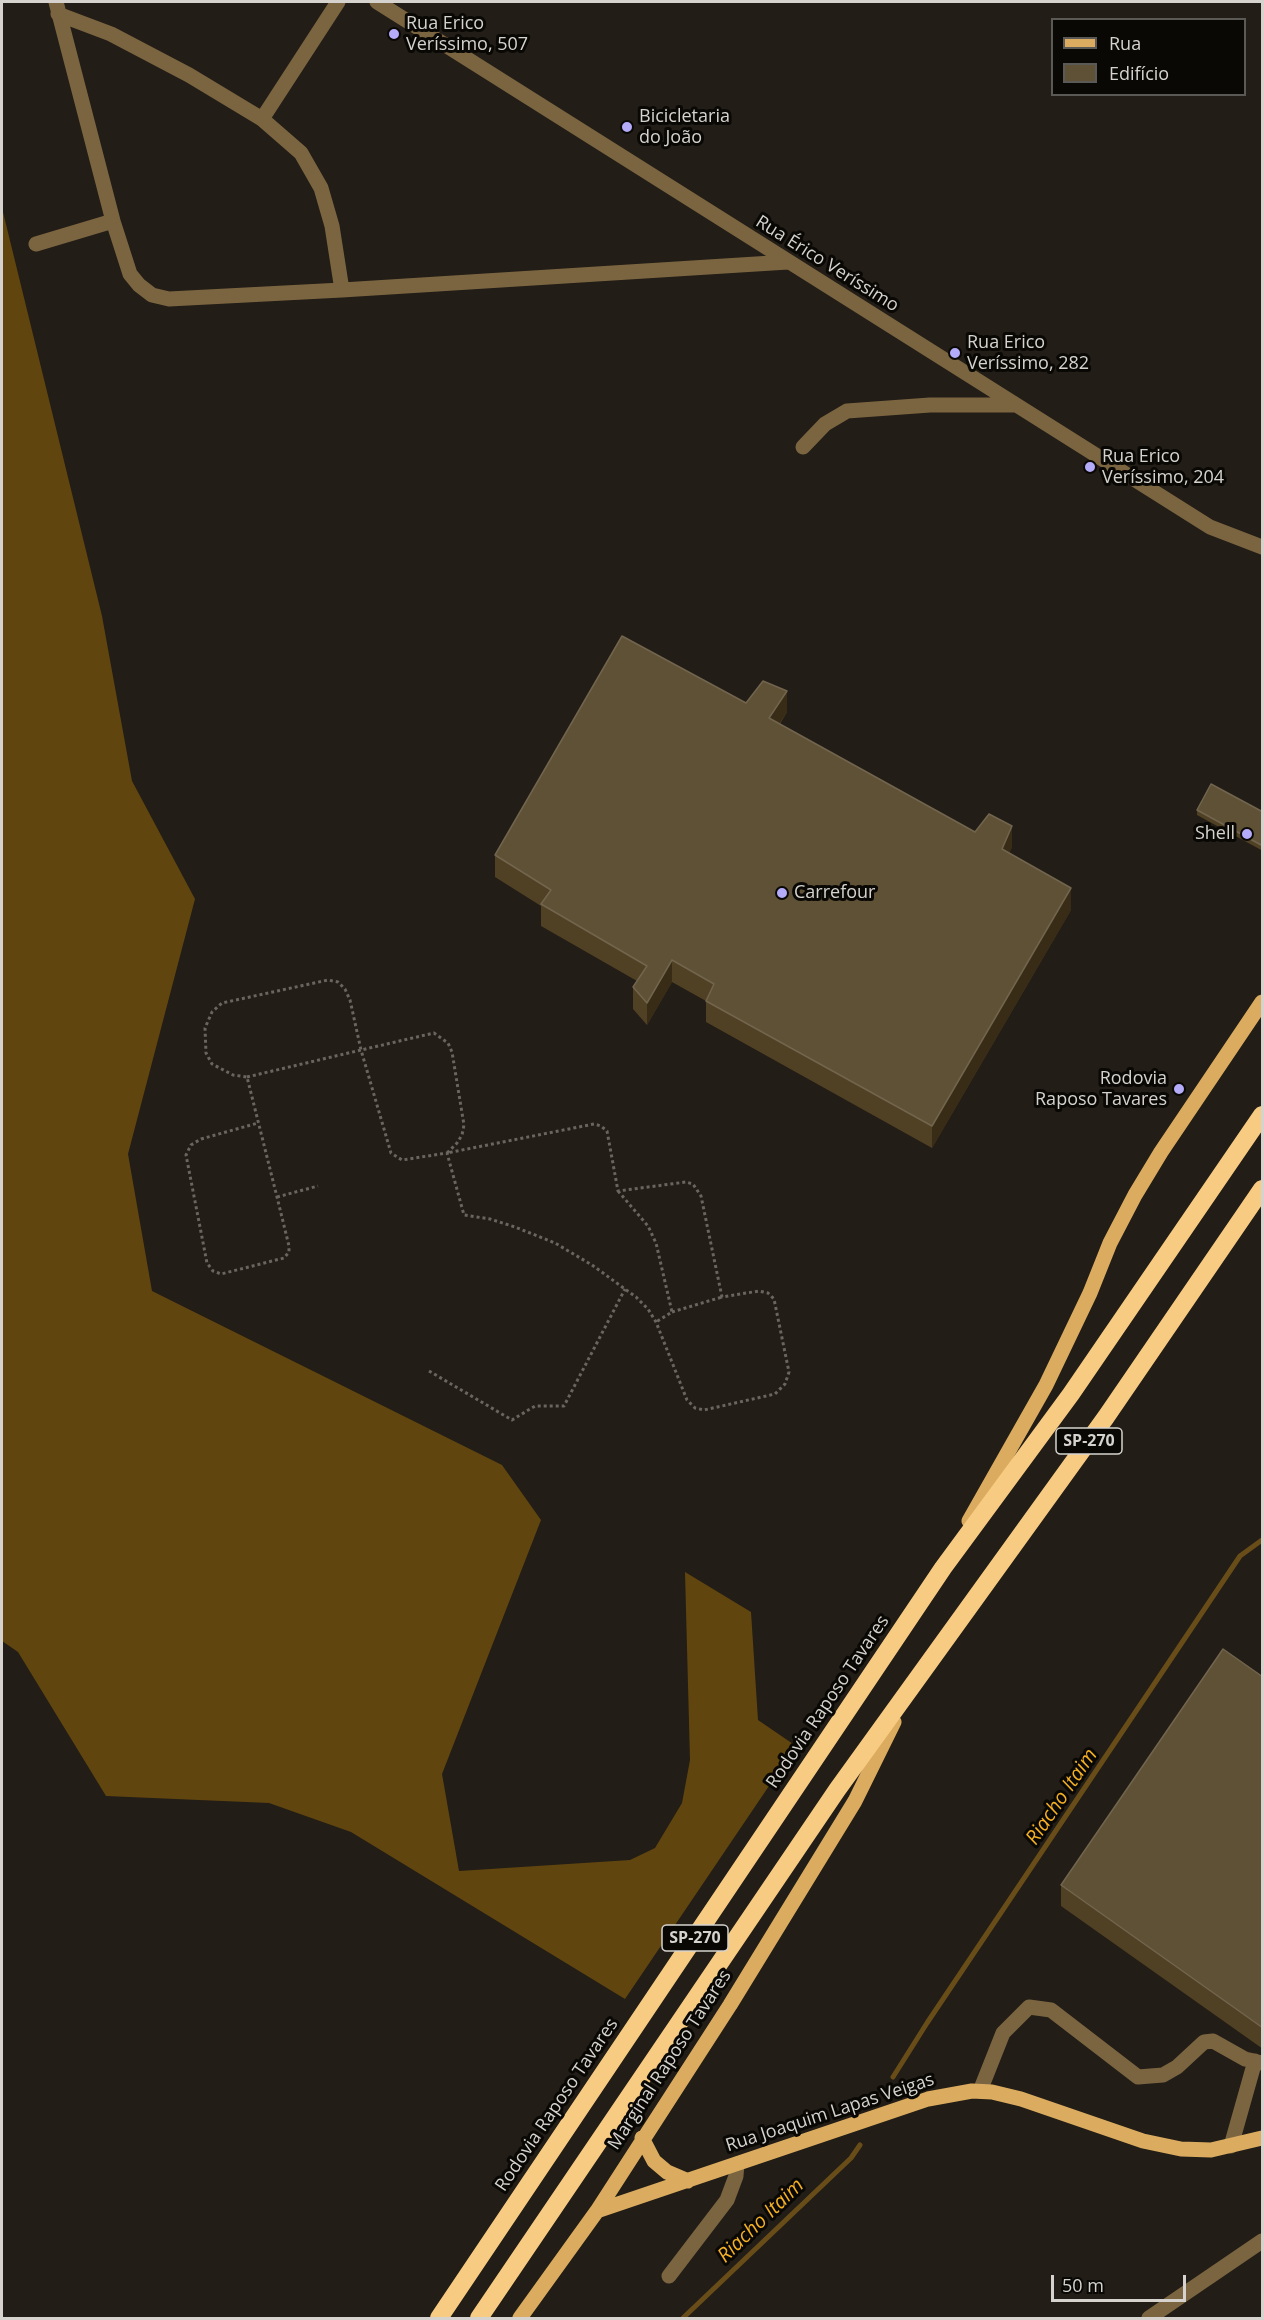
<!DOCTYPE html>
<meta charset="utf-8">
<style>
body{margin:0}
#map{position:relative;width:1264px;height:2320px;overflow:hidden;background:#221d16;font-family:"Open Sans",sans-serif}
canvas{display:block}
.frame{position:absolute;inset:0;border:3px solid #d6d3ce;pointer-events:none}
.legend{position:absolute;left:1051px;top:18px;width:195px;height:78px;box-sizing:border-box;background:#090805;border:2px solid #5b5955;margin:0;padding:8px 10px;list-style:none;font-size:18px;color:#d6d3ce}
.legend li{display:flex;align-items:center;gap:12px;height:30px}
.legend b{width:30px;border:2px solid #5b5955}
.scale{position:absolute;left:1051px;top:2275px;width:135px;height:27px;box-sizing:border-box;border:3px solid #d6d3ce;border-top:0;padding-left:8px;font-size:18px;line-height:21px;white-space:nowrap;color:#d6d3ce;-webkit-text-stroke:4px #090805;paint-order:stroke}
</style>
<div id="map">
<canvas width="1264" height="2320"></canvas>
<div class="frame"></div>
<ul class="legend">
<li><b style="height:8px;background:#dbac5f"></b>Rua</li>
<li><b style="height:16px;background:#5f5136"></b>Edifício</li>
</ul>
<div class="scale">50 m</div>
</div>
<script>
const c = document.querySelector('canvas').getContext('2d');
c.lineJoin = 'round';
function fill(path, color) {
  c.fillStyle = color;
  c.fill(path, 'evenodd');
}
function shape(rows) {
  const path = new Path2D();
  for (const r of rows) {
    path.moveTo(r[0], r[1]);
    for (let i = 2; i < r.length; i += 2) path.lineTo(r[i], r[i + 1]);
  }
  return path;
}
function stroke(path, color, width, dash) {
  c.strokeStyle = color;
  c.lineWidth = width;
  c.lineCap = dash ? 'butt' : 'round';
  c.setLineDash(dash || []);
  c.stroke(path);
}
function label(font, color, halo, rows, align = 'center') {
  c.font = font + ' "Open Sans",sans-serif';
  c.lineWidth = 6;
  c.setLineDash([]);
  c.textBaseline = 'middle';
  c.strokeStyle = halo;
  c.fillStyle = color;
  for (const [text, x, y, turn = 0] of rows) {
    c.save();
    c.translate(x, y);
    c.rotate((+turn || 0) * Math.PI / 180);
    c.textAlign = isNaN(turn) ? turn : align;
    if (halo) c.strokeText(text, 0, 0);
    c.fillText(text, 0, 0);
    c.restore();
  }
}
const forest = shape([
 [2,208,102,616,132,781,195,899,128,1154,152,1291,502,1465,541,1520,442,1774,459,1871,630,1860,655,1848,682,1803,690,1760,685,1572,751,1612,758,1720,796,1746,625,1999,351,1832,269,1803,106,1796,18,1652,2,1641]
]);
const stream = shape([
 [893,2077,927,2023,1240,1556,1262,1540],
 [683,2318,851,2158,860,2145]
]);
const path = shape([
 [247,1077,361,1050,391,1153,402,1160,447,1153,464,1215,490,1219,515,1227,555,1243,592,1265,636,1297,648,1309,656,1322,687,1400,695,1408,704,1410,775,1394,785,1384,789,1372,774,1299,768,1293,759,1291,722,1297,701,1196,693,1184,686,1182,618,1191,607,1131,601,1126,594,1124,447,1153,457,1143,462,1135,464,1125,452,1052,448,1043,434,1033,361,1050,350,1000,345,989,338,982,328,980,222,1003,212,1012,205,1028,206,1053,212,1064,233,1075,247,1077,277,1197,289,1246,289,1252,284,1258,221,1274,213,1271,207,1263,186,1155,191,1145,201,1139,258,1123],
 [618,1191,648,1226,656,1243,672,1312,656,1322],
 [277,1197,318,1186],
 [672,1312,722,1297],
 [429,1371,512,1420,535,1406,564,1406,625,1289]
]);
const minor = shape([
 [56,2,113,221,130,274,139,285,152,295,169,299,342,290,788,262],
 [377,2,1210,527,1262,547],
 [58,14,111,34,189,75,262,119,301,153,321,188,332,226,342,290],
 [262,119,338,2],
 [36,244,113,221],
 [803,447,825,424,847,411,930,405,1014,405],
 [980,2091,1003,2033,1029,2007,1051,2010,1138,2077,1163,2075,1177,2067,1204,2042,1213,2041,1245,2059,1262,2063],
 [1231,2146,1255,2061],
 [669,2276,727,2200,736,2176,737,2164],
 [1149,2318,1262,2241]
]);
const major = shape([
 [969,1521,1046,1385,1090,1293,1110,1243,1135,1195,1161,1152,1262,1002],
 [642,2138,654,2161,667,2172,688,2181],
 [597,2211,928,2099,972,2091,992,2092,1021,2099,1143,2141,1181,2149,1211,2150,1262,2138],
 [520,2318,597,2211,730,2005,855,1801,894,1722]
]);
const highway = shape([
 [439,2318,943,1568,1071,1394,1262,1115],
 [479,2318,837,1790,1106,1417,1262,1189]
]);
const wall = shape([
 [746,703,787,712,780,724,975,832,1012,847,1009,853,1071,910,932,1148,706,1022,706,1001,672,982,647,1025,633,1009,633,987,637,981,541,926,541,906,495,877,495,855],
 [1197,810,1263,812,1263,851,1197,815],
 [1263,1677,1263,2049,1061,1906,1061,1885]
]);
const shadedWall = shape([
 [787,691,787,712,769,740,769,718],
 [1012,826,1012,847,1002,871,1002,849],
 [1071,888,1071,910,932,1148,932,1126],
 [672,960,672,982,647,1025,647,1003]
]);
const building = shape([
 [622,636,746,703,763,681,787,691,769,718,975,832,989,814,1012,826,1002,849,1071,888,932,1126,706,1001,714,984,672,960,647,1003,633,987,647,966,541,904,551,890,495,855,622,636],
 [1211,784,1263,812,1263,846,1197,810,1211,784],
 [1223,1649,1263,1677,1263,2028,1061,1885,1223,1649]
]);
const markers = [
 [394,34,6,"#b5acf9"],
 [627,127,6,"#b5acf9"],
 [955,353,6,"#b5acf9"],
 [1090,467,6,"#b5acf9"],
 [1247,834,6,"#b5acf9"],
 [782,893,6,"#b5acf9"],
 [1179,1089,6,"#b5acf9"]
];
const shields = [
 [1089,1441,66],
 [695,1938,66]
];
const shieldNames = [
 ["SP-270",1089,1441],
 ["SP-270",695,1938]
];
const poiNames = [
 ["Rua Erico",406,24],
 ["Veríssimo, 507",406,45],
 ["Bicicletaria",639,117],
 ["do João",639,138],
 ["Rua Erico",967,343],
 ["Veríssimo, 282",967,364],
 ["Rua Erico",1102,457],
 ["Veríssimo, 204",1102,478],
 ["Shell",1235,834,"right"],
 ["Carrefour",794,893],
 ["Rodovia",1167,1079,"right"],
 ["Raposo Tavares",1167,1100,"right"]
];
const streetNames = [
 ["Rua Érico Veríssimo",827,264,32],
 ["Rodovia Raposo Tavares",828,1702,-56],
 ["Marginal Raposo Tavares",670,2060,-57],
 ["Rodovia Raposo Tavares",557,2105,-56],
 ["Rua Joaquim Lapas Veigas",830,2113,-18]
];
const waterNames = [
 ["Riacho Itaim",1062,1797,-56],
 ["Riacho Itaim",761,2221,-44]
];
fill(forest, '#61450f');
stroke(stream, '#694d19', 5);
stroke(path, '#6a655f', 3, [3, 3]);
stroke(minor, '#7b6541', 15);
stroke(major, '#dbac5f', 15);
stroke(highway, '#f8cb83', 18);
fill(wall, '#514124');
fill(shadedWall, '#382c17');
fill(building, '#5f5136');
stroke(building, '#72654e', 1.5);
for (const [x, y, r, color] of markers) {
  const dot = new Path2D();
  dot.arc(x, y, r, 0, 2 * Math.PI);
  c.fillStyle = color;
  c.fill(dot);
  stroke(dot, '#090805', 2);
}
for (const [x, y, w] of shields) {
  const box = new Path2D();
  box.roundRect(x - w / 2, y - 13, w, 26, 4.5);
  c.fillStyle = '#090805';
  c.fill(box);
  stroke(box, '#d6d3ce', 1.5);
}
label('bold 16px', '#d6d3ce', null, shieldNames);
label('18px', '#d6d3ce', '#090805', poiNames, 'left');
label('18px', '#d6d3ce', '#090805', streetNames);
label('italic 20px', '#f5b024', '#090805', waterNames);
</script>
